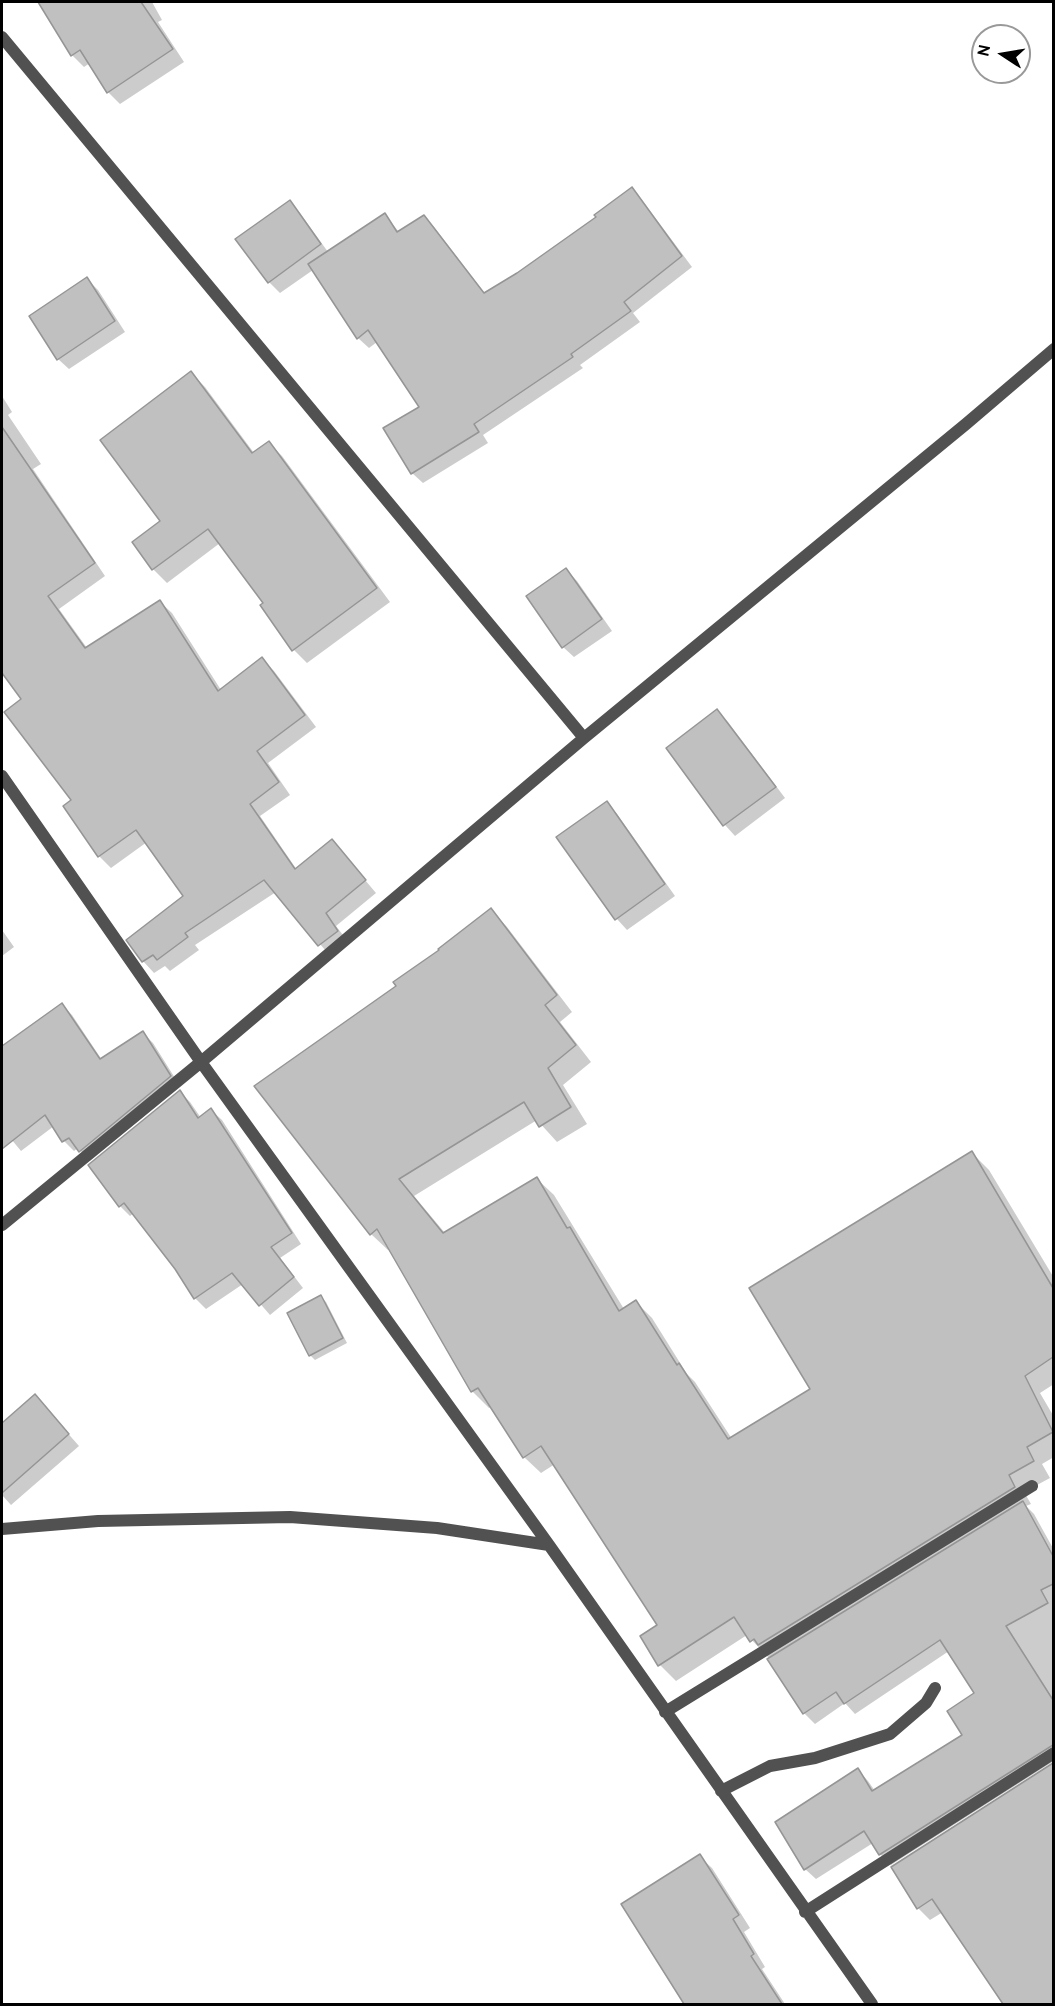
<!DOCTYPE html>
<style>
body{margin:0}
#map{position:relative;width:1055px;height:2006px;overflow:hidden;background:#fff;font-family:Overpass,sans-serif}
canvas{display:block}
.frame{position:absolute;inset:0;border:3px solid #000;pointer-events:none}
.north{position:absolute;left:971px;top:24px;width:60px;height:60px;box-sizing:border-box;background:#fff;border:2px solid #999;border-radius:50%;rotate:282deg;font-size:16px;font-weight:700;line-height:24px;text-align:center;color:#000}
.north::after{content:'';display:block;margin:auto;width:21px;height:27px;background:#000;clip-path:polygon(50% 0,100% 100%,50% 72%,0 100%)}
</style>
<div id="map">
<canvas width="1055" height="2006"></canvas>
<div class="frame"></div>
<div class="north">N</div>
</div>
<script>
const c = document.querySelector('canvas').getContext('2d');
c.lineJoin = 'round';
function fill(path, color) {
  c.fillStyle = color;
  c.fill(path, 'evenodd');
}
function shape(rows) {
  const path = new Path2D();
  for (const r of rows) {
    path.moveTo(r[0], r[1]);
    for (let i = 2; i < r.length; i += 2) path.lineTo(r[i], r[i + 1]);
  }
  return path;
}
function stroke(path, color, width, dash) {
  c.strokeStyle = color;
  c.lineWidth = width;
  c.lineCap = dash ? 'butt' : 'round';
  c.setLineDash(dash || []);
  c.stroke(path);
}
const shadow = shape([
 [40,2,152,2,162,20,158,22,184,62,120,104,108,92,90,63,84,67,72,55],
 [632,189,642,200,692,267,633,313,640,322,580,365,583,368,483,435,488,443,423,483,412,473,421,407,377,342,369,348,358,338,313,270,280,293,269,282,289,202,300,213,328,252,385,215,399,232,423,217,434,227,485,294,518,274,598,217],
 [87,279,98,290,125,332,69,369,58,359],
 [191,373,205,387,254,453,269,443,282,456,390,602,307,663,294,650,265,603,220,543,167,583,153,569,134,542,162,522],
 [2,396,12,412,8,415,41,464,33,469,105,576,59,609,87,648,160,602,172,613,221,690,262,659,274,671,316,727,268,763,290,795,260,816,297,870,332,841,376,893,336,926,349,943,331,957,276,892,195,945,199,950,170,971,165,966,154,973,143,961,185,897,147,842,111,868,99,856,23,699,2,670],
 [566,570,577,581,612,631,574,657,563,647],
 [717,711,728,722,785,798,735,836,725,825],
 [607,803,617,814,675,896,627,930,617,919],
 [491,910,507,927,572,1012,560,1022,591,1062,563,1085,587,1124,557,1142,537,1120,414,1196,445,1233,537,1179,554,1195,624,1309,636,1302,652,1318,687,1374,695,1382,732,1439,812,1389,972,1153,989,1170,1054,1278,1054,1384,1040,1393,1054,1417,1054,1457,1042,1464,1050,1478,1024,1492,1031,1504,1026,1506,1034,1514,1054,1550,1054,1761,891,1865,880,1854,873,1843,816,1879,805,1869,858,1770,868,1781,875,1791,964,1735,976,1693,949,1651,855,1714,845,1703,815,1724,804,1713,768,1657,747,1635,676,1681,660,1665,659,1626,555,1464,541,1473,524,1457,492,1406,489,1408,472,1391,390,1248,388,1250,371,1234,398,987],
 [2,930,14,947,2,956],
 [62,1005,72,1015,102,1060,143,1033,153,1043,180,1086,90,1161,78,1148,74,1151,64,1141,54,1126,21,1151,2,1128,2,1065,6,1062,2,1056,2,1048],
 [180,1092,190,1102,201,1118,211,1110,222,1120,301,1244,280,1258,303,1288,270,1315,243,1284,206,1309,195,1298,176,1268,134,1213,130,1216,120,1206],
 [321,1297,326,1302,347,1343,315,1360,310,1355],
 [35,1396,79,1446,11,1505,2,1495,2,1425],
 [1054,1765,1054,2004,1035,2004,1014,1972,943,1912,930,1920,918,1908,893,1868],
 [699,1856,712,1868,750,1928,744,1932,765,1967,762,1969,785,2004,686,2004,623,1905]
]);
const building = shape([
 [38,2,141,2,173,49,107,93,80,50,71,56,38,2],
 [632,187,682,256,624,302,631,311,571,354,573,357,474,424,479,432,411,474,383,428,419,407,368,330,357,339,308,264,385,213,397,232,424,215,484,293,517,273,596,217,594,215,632,187],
 [290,200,321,244,268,283,235,239,290,200],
 [87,277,115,321,57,360,29,316,87,277],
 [191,371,252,453,269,441,377,588,292,651,260,605,263,603,208,529,152,570,132,542,160,521,100,440,191,371],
 [2,427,95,563,48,596,85,648,160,600,218,691,262,657,305,715,257,751,279,782,250,804,295,869,332,839,366,880,326,913,338,931,318,946,264,880,185,933,188,937,157,960,153,955,142,962,126,940,183,896,136,830,98,857,63,806,71,800,4,712,21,699,2,673,2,427],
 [566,568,602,619,562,648,526,596,566,568],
 [717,709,776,787,723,826,666,748,717,709],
 [607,801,665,884,615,920,556,837,607,801],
 [491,908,557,995,545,1005,576,1045,548,1068,571,1107,539,1127,524,1102,399,1179,443,1233,537,1177,567,1228,570,1227,619,1311,636,1300,677,1365,679,1363,728,1439,810,1389,749,1288,972,1151,1053,1288,1053,1357,1025,1376,1053,1432,1027,1447,1034,1461,1009,1475,1015,1487,758,1645,754,1639,750,1642,734,1617,658,1666,640,1636,657,1625,541,1446,523,1458,478,1388,471,1392,377,1229,370,1235,254,1086,396,986,393,982,439,950,438,949,491,908],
 [62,1003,100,1059,143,1031,171,1076,79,1152,69,1138,62,1142,45,1115,2,1149,2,1046,62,1003],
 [180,1090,198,1118,211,1108,292,1233,271,1247,294,1277,259,1306,232,1273,194,1299,175,1269,124,1203,119,1207,88,1165,180,1090],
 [321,1295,343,1338,309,1356,287,1313,321,1295],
 [35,1394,69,1434,2,1493,2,1423,35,1394],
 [1023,1501,1053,1556,1053,1584,1041,1590,1048,1603,1006,1626,1053,1700,1053,1745,879,1855,864,1831,804,1870,775,1822,858,1768,872,1791,962,1735,947,1711,974,1693,940,1640,844,1704,836,1692,803,1714,767,1659,1023,1501],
 [1053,1763,1053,2004,1003,2004,932,1899,917,1909,891,1867,1053,1763],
 [700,1854,739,1915,733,1919,754,1954,751,1956,782,2004,684,2004,621,1904,700,1854]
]);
const minor = shape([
 [2,37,584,738],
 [2,776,201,1062,549,1545,872,2004],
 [2,1225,201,1062,584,738,966,424,1054,349],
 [2,1529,98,1521,290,1517,437,1528,549,1545],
 [665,1712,1032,1486],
 [721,1791,770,1766,815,1758,890,1734,926,1703,935,1688],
 [805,1912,1054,1753]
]);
fill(shadow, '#0003');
fill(building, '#c0c0c0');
stroke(building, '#959595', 1.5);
stroke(minor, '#515151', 12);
</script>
